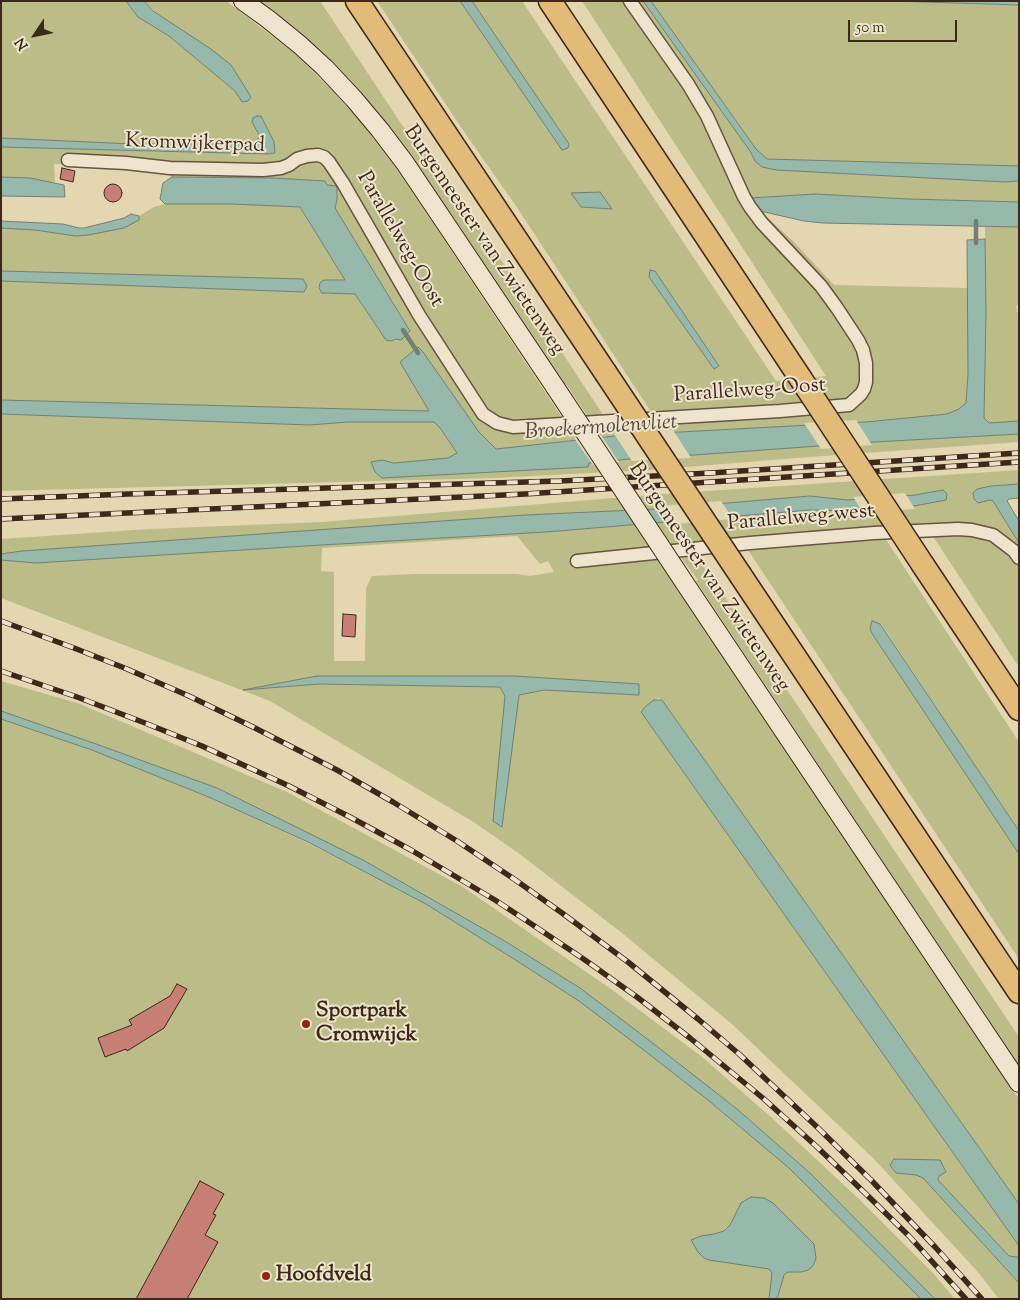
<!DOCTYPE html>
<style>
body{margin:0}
#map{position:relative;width:1020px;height:1300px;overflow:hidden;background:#e5d6b2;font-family:"Sorts Mill Goudy",serif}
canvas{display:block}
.frame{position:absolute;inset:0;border:2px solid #3e281a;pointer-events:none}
.north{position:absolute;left:10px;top:10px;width:50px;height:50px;-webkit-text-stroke:4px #eee4cd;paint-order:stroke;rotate:236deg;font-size:14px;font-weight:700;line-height:20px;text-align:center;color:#3e281a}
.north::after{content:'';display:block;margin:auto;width:18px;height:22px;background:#3e281a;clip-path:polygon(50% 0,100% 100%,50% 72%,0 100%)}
.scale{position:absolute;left:848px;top:20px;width:109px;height:22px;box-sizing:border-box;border:2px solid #3e281a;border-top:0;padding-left:6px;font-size:15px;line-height:18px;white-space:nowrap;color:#3e281a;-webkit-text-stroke:4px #eee4cd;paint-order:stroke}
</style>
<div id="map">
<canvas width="1020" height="1300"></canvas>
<div class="frame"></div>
<div class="north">N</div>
<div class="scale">50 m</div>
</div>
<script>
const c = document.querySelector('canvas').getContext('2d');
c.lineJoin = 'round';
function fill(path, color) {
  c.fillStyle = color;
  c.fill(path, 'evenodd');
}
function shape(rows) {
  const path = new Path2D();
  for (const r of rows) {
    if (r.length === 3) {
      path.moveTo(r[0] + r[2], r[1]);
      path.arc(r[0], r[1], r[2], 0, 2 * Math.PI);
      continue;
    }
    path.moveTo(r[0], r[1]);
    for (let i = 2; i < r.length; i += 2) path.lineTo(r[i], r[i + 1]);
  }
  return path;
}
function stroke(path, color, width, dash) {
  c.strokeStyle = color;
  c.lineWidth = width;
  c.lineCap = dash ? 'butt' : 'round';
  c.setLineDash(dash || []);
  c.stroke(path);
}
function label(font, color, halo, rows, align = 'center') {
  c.font = font + ' "Sorts Mill Goudy",serif';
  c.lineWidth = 4;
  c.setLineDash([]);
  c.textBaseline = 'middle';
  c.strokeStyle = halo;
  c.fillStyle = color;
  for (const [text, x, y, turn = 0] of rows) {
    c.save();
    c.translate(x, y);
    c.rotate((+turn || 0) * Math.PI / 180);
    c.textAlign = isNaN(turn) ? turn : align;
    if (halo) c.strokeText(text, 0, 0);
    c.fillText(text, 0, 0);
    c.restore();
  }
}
const green = shape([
 [1,1,126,1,138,17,169,36,235,91,243,102,248,101,144,1,226,1,259,26,294,53,331,89,360,121,391,160,577,440,496,449,401,362,429,411,1,400,1,281,304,292,307,286,303,279,1,271,1,228,35,230,69,235,139,220,139,216,154,207,165,204,232,204,300,207,345,280,325,294,355,294,386,340,391,341,396,339,401,340,410,330,342,221,335,208,337,200,327,185,325,181,274,178,172,177,159,169,54,164,55,183,30,178,1,177,1,147,268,154,275,153,274,142,261,117,258,139,254,144,133,144,1,138],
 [258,1,320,1,402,125,447,178,617,436,601,437,566,384,565,384,540,349,428,182],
 [377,1,460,1,562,150,568,148,569,144,472,1,522,1,776,381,826,376,582,1,643,1,750,151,755,161,776,170,1005,182,1019,181,1019,202,908,199,815,194,762,197,760,211,793,241,834,285,968,288,968,374,966,404,959,409,947,414,866,422,665,433,514,203,467,136],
 [571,193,611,209,581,207],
 [655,271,719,366,719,367,714,369,649,277],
 [651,1,893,1,1019,5,1019,166,767,159,756,149],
 [985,227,1019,227,1019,304,1016,306,1017,313,1019,313,1019,421,989,423,984,418,986,312],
 [1,414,310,425,348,422,435,422,440,428,457,453,448,458,394,463,382,460,371,462,375,472,589,463,639,458,694,455,874,442,1019,434,1019,442,823,456,648,470,494,478,1,491],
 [1019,470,1019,484,991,486,990,500,993,501,1019,543,1019,667,928,529,879,529,1019,742,1019,831,881,624,873,635,1019,854,1019,959,742,541,692,545,710,579,713,579,1019,1037,1019,1066,696,581,698,580,673,547,674,583,1019,1099,1019,1204,662,700,658,698,646,706,641,712,1019,1246,1019,1256,1017,1257,1009,1256,938,1180,939,1176,896,1173,916,1175,923,1178,1019,1283,1019,1299,999,1299,977,1271,873,1158,733,1025,622,933,521,855,475,823,270,701,1,598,1,560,36,563,322,545,546,532,810,510,852,511,943,491,915,495,848,500,810,496,656,509,526,515,22,551,1,554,1,539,150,529,322,522,663,494],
 [517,536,540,564,548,561,554,572,530,576,516,574,416,574,372,576,366,588,365,661,334,661,334,572,321,571,322,548],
 [317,676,515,676,639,684,639,695,544,690,519,695,501,826,505,696,500,687,319,684,249,689],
 [1,681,80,704,287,792,463,887,611,989,701,1056,772,1118,861,1201,933,1273,955,1299,935,1299,811,1174,737,1109,650,1041,580,988,503,940,363,860,217,788,99,745,1,711],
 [1,719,92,750,211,798,308,843,426,904,514,959,579,1001,641,1048,708,1100,789,1168,921,1299,1,1299]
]);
const water = shape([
 [126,1,144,1,153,11,211,49,231,65,251,97,248,101,242,102,235,91,169,36,138,17,126,1],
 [460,1,472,1,569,144,568,148,562,150,460,1],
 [643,1,651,1,756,149,767,159,1019,166,1019,181,1005,182,776,170,762,167,755,161,750,151,643,1],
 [893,1,1019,1,1019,5,893,1],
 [257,116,261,116,274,142,275,153,268,154,1,147,1,138,133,144,254,144,258,139,259,135,252,122,253,118,257,116],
 [1,177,30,178,64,185,65,197,1,196,1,177],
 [172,177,274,178,325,181,327,185,337,186,337,200,335,208,410,331,401,340,396,339,391,341,386,340,355,294,322,293,319,288,320,283,324,280,345,280,300,207,232,204,165,204,160,199,163,183,172,177],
 [600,192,612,209,581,207,571,193,600,192],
 [815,194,908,199,1019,202,1019,227,823,223,804,221,760,211,751,198,815,194],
 [131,214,139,216,139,220,124,228,88,235,76,236,35,230,1,228,1,221,63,224,79,228,84,228,124,218,131,214],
 [985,239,986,312,984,418,989,423,1019,421,1019,434,874,442,694,455,639,458,589,463,588,467,382,478,375,472,371,462,382,460,394,463,448,458,457,453,440,428,434,422,348,422,310,425,1,414,1,400,429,411,400,362,418,347,423,352,479,432,496,449,624,435,866,422,947,414,959,409,966,403,968,374,967,240,985,239],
 [650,270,655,271,719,366,714,369,649,277,650,270],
 [1,271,303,279,307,286,304,292,1,281,1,271],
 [1019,484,1019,498,1009,499,1007,501,1019,521,1019,543,993,501,990,500,978,503,974,499,973,493,977,489,991,486,1019,484],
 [943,490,947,494,946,500,914,506,852,511,810,510,546,532,322,545,36,563,1,560,1,554,22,551,526,515,656,509,810,496,848,500,915,495,943,490],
 [872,621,880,624,1019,831,1019,854,873,635,870,629,872,621],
 [317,676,515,676,639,684,639,695,544,690,519,695,502,827,493,821,505,696,500,687,319,684,243,690,317,676],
 [654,700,662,700,1019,1204,1019,1246,641,712,646,706,654,700],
 [1,711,99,745,217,788,363,860,503,940,580,988,650,1041,737,1109,811,1174,935,1299,921,1299,789,1168,708,1100,641,1048,579,1001,514,959,426,904,308,842,211,798,92,750,1,719,1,711],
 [894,1159,940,1160,946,1172,939,1176,938,1180,1009,1256,1017,1257,1019,1256,1019,1283,923,1178,916,1175,896,1173,890,1165,894,1159],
 [751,1197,764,1198,773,1203,814,1244,816,1258,813,1266,808,1270,801,1272,788,1272,784,1275,777,1299,769,1299,772,1273,769,1269,709,1260,704,1258,698,1252,691,1240,701,1236,714,1234,724,1231,730,1225,741,1203,751,1197]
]);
const pier = shape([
 [856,420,872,445,821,449,804,423],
 [673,430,691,458,632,461,614,434],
 [601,435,619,462,593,465,574,438],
 [905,493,915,509,863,512,853,497],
 [721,501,733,519,674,524,662,506]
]);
const stream = shape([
 [976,243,976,221],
 [403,330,418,353]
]);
const building = shape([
 [62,168,75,171,73,182,60,179,62,168],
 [113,193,9],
 [343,614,356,615,355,637,342,636,343,614],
 [177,984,187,989,164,1028,127,1051,126,1049,105,1057,98,1038,132,1025,129,1020,170,996,177,984],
 [200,1181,224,1194,213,1214,216,1215,205,1235,218,1242,187,1299,136,1299,200,1181]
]);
const minor = shape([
 [68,160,126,163,170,168,263,170,281,168,289,165,297,159,307,156,318,155,324,157,329,162,343,183,419,315,483,414,497,423,513,427,780,411,849,405,861,394,864,389,866,382,866,363,863,350,858,340,837,308,821,286,762,223,750,207,744,197,707,116,688,84,630,1],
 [577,561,750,543,874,533,958,529,972,530,993,535,1014,551,1019,558]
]);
const secondary = shape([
 [243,1,268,19,300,45,325,68,354,99,380,130,405,163,460,245,555,387],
 [684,582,1019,1083]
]);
const motorway = shape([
 [357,1,605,372],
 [550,1,801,379],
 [923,565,1019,709],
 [741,576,1019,992]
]);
const rail = shape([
 [1,499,128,494,560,481,710,473,1019,453],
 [1,519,525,494,1019,462],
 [1,621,74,648,127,669,189,696,253,727,337,770,393,802,457,841,514,879,562,913,628,962,698,1019,739,1054,815,1125,872,1181,936,1248,982,1299],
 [1,671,77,697,145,723,202,746,289,786,350,817,411,850,495,900,527,921,585,960,637,997,690,1038,764,1099,816,1146,867,1195,909,1236,966,1299]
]);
const secondaryBridge = shape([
 [555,387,684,582]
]);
const motorwayBridge = shape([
 [605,372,741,576],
 [801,379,923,565]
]);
const markers = [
 [306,1024,5,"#8f2418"],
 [266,1276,5,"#8f2418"]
];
const streetNames = [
 ["Kromwijkerpad",195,145,2],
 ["Parallelweg-Oost",399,240,60],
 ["Burgemeester van Zwietenweg",483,241,56],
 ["Parallelweg-Oost",750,392,-4],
 ["Parallelweg-west",801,519,-5],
 ["Burgemeester van Zwietenweg",708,578,56]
];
const poiNames = [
 ["Sportpark",316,1012],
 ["Cromwijck",316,1036],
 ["Hoofdveld",276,1276]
];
const waterNames = [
 ["Broekermolenvliet",601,429,-4]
];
fill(green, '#bbbc88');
fill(water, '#96b9ac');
stroke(water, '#737f72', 1);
fill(pier, '#e5d6b2');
stroke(stream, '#737f72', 4.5);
fill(building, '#c87f76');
stroke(building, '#3e281a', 1);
stroke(minor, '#685440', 15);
stroke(secondary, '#3e281a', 20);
stroke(motorway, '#3e281a', 25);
stroke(minor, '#eee4cd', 12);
stroke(secondary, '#eee4cd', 18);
stroke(motorway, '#e2bb79', 22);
stroke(rail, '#3e281a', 5.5);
stroke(rail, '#eee4cd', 4, [11]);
stroke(secondaryBridge, '#3e281a', 20, []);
stroke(motorwayBridge, '#3e281a', 25, []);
stroke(secondaryBridge, '#eee4cd', 18);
stroke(motorwayBridge, '#e2bb79', 22);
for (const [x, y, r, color] of markers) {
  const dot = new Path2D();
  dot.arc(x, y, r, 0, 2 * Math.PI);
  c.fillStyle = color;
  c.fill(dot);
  stroke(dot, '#eee4cd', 2);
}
label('21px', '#3e281a', '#eee4cd', streetNames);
label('bold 21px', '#3e281a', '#eee4cd', poiNames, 'left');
label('italic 22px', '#544c3e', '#eee4cd', waterNames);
</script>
